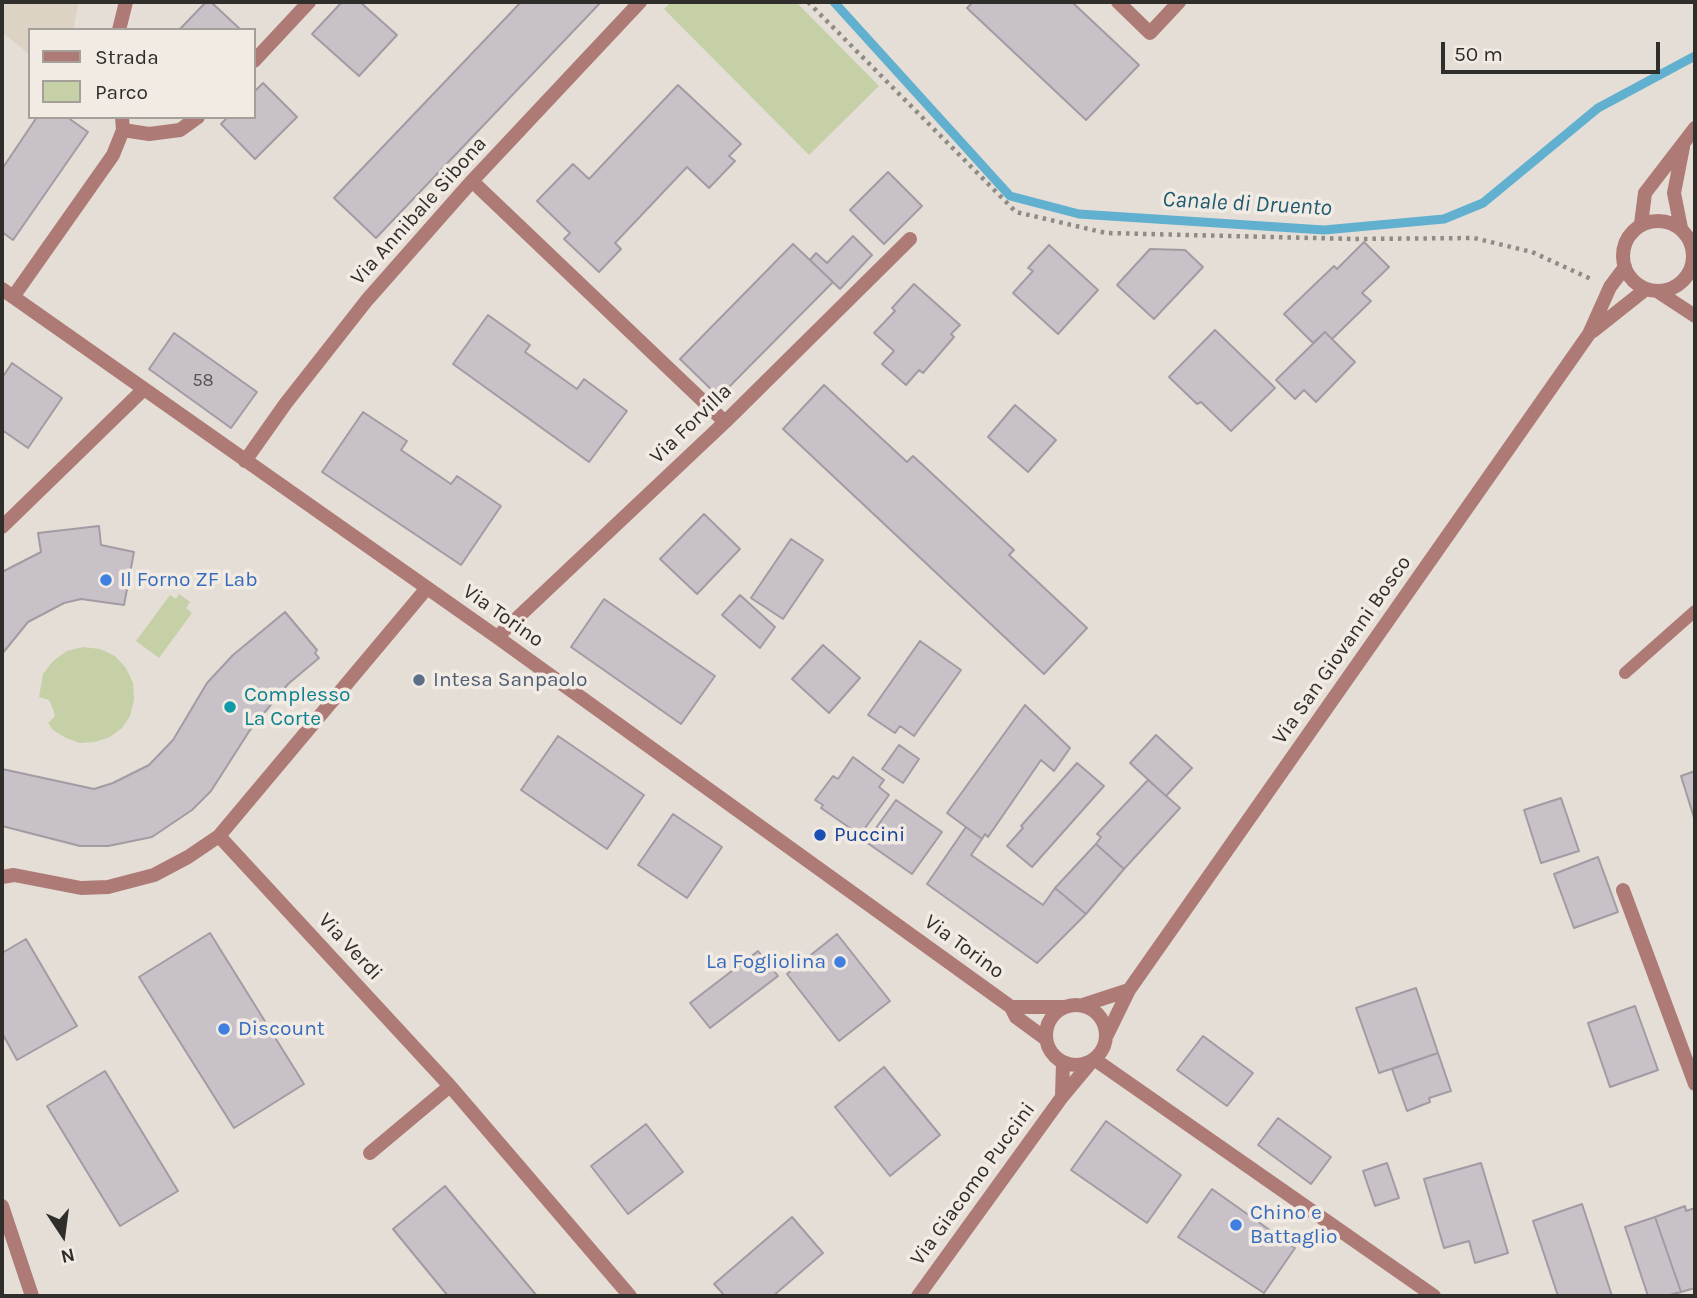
<!DOCTYPE html>
<style>
body{margin:0}
#map{position:relative;width:1697px;height:1298px;overflow:hidden;background:#e4ded6;font-family:Karla,sans-serif}
canvas{display:block}
.frame{position:absolute;inset:0;border:4px solid #302e2a;pointer-events:none}
.legend{position:absolute;left:28px;top:28px;width:228px;height:91px;box-sizing:border-box;background:#f2ebe3;border:2px solid #a49f99;margin:0;padding:9px 12px;list-style:none;font-size:21px;color:#302e2a}
.legend li{display:flex;align-items:center;gap:14px;height:35px}
.legend b{width:35px;border:2px solid #a49f99}
.north{position:absolute;left:28px;top:1200px;width:70px;height:70px;-webkit-text-stroke:5px #f2ebe3;paint-order:stroke;rotate:167deg;font-size:19px;font-weight:700;line-height:28px;text-align:center;color:#302e2a}
.north::after{content:'';display:block;margin:auto;width:24px;height:32px;background:#302e2a;clip-path:polygon(50% 0,100% 100%,50% 72%,0 100%)}
.scale{position:absolute;left:1441px;top:42px;width:219px;height:32px;box-sizing:border-box;border:4px solid #302e2a;border-top:0;padding-left:9px;font-size:21px;line-height:24px;white-space:nowrap;color:#302e2a;-webkit-text-stroke:5px #f2ebe3;paint-order:stroke}
</style>
<div id="map">
<canvas width="1697" height="1298"></canvas>
<div class="frame"></div>
<ul class="legend">
<li><b style="height:9px;background:#ae7a75"></b>Strada</li>
<li><b style="height:19px;background:#c5d0a6"></b>Parco</li>
</ul>
<div class="north">N</div>
<div class="scale">50 m</div>
</div>
<script>
const c = document.querySelector('canvas').getContext('2d');
c.lineJoin = 'round';
function fill(path, color) {
  c.fillStyle = color;
  c.fill(path, 'evenodd');
}
function shape(rows) {
  const path = new Path2D();
  for (const r of rows) {
    if (r.length === 3) {
      path.moveTo(r[0] + r[2], r[1]);
      path.arc(r[0], r[1], r[2], 0, 2 * Math.PI);
      continue;
    }
    path.moveTo(r[0], r[1]);
    for (let i = 2; i < r.length; i += 2) path.lineTo(r[i], r[i + 1]);
  }
  return path;
}
function stroke(path, color, width, dash) {
  c.strokeStyle = color;
  c.lineWidth = width;
  c.lineCap = dash ? 'butt' : 'round';
  c.setLineDash(dash || []);
  c.stroke(path);
}
function label(font, color, halo, rows, align = 'center') {
  c.font = font + ' Karla,sans-serif';
  c.lineWidth = 7;
  c.setLineDash([]);
  c.textBaseline = 'middle';
  c.strokeStyle = halo;
  c.fillStyle = color;
  for (const [text, x, y, turn = 0] of rows) {
    c.save();
    c.translate(x, y);
    c.rotate((+turn || 0) * Math.PI / 180);
    c.textAlign = isNaN(turn) ? turn : align;
    if (halo) c.strokeText(text, 0, 0);
    c.fillText(text, 0, 0);
    c.restore();
  }
}
const built = shape([
 [2,2,79,2,73,30,30,30,30,55,2,32]
]);
const green = shape([
 [671,2,796,2,879,86,809,155,664,9],
 [179,594,190,602,186,608,192,613,159,658,136,641,170,595,176,599],
 [83,647,100,649,115,656,126,668,133,683,134,700,130,716,122,728,110,737,95,742,80,743,66,738,53,730,48,723,55,716,53,709,49,700,39,697,43,674,53,661,67,651]
]);
const stream = shape([
 [834,2,1010,196,1079,214,1324,230,1444,219,1483,203,1598,108,1695,56]
]);
const building = shape([
 [206,2,211,2,241,30,179,30,206,2],
 [342,2,360,2,397,35,359,76,312,34,342,2],
 [521,2,601,2,376,238,334,198,521,2],
 [973,2,1072,2,1139,65,1086,120,967,8,973,2],
 [263,83,297,117,255,159,221,124,228,117,254,117,254,92,263,83],
 [678,85,741,144,729,156,735,161,709,188,687,167,615,243,621,249,599,272,564,239,570,233,537,201,573,164,589,179,678,85],
 [37,117,67,117,88,132,13,240,2,232,2,169,37,117],
 [888,172,922,206,884,244,850,210,888,172],
 [853,236,872,255,840,289,810,260,816,253,827,263,853,236],
 [1364,242,1389,267,1362,293,1371,301,1332,339,1325,332,1313,343,1284,314,1334,266,1337,269,1364,242],
 [793,244,833,282,719,397,680,359,793,244],
 [1049,245,1098,290,1058,334,1013,293,1033,271,1028,268,1049,245],
 [1150,249,1185,250,1203,267,1154,319,1117,285,1150,249],
 [914,284,960,325,951,334,954,337,923,373,919,370,906,385,882,364,894,351,874,333,895,311,892,308,914,284],
 [488,315,530,345,525,352,577,389,584,379,627,411,589,462,453,364,488,315],
 [1215,330,1275,388,1231,431,1201,402,1197,404,1169,377,1215,330],
 [1325,332,1355,362,1316,402,1304,390,1295,399,1276,380,1325,332],
 [174,333,257,392,231,428,149,369,174,333],
 [12,363,62,398,28,448,2,430,2,378,12,363],
 [824,385,907,462,913,456,1014,550,1009,555,1087,628,1044,674,783,429,824,385],
 [1015,405,1056,440,1028,472,988,437,1015,405],
 [363,412,407,441,401,450,451,484,457,476,501,506,461,565,322,472,363,412],
 [704,514,740,549,697,594,660,559,704,514],
 [99,526,101,545,134,552,124,605,81,599,64,603,28,622,2,654,2,572,41,552,38,533,99,526],
 [791,539,823,560,783,619,751,598,791,539],
 [740,595,775,627,760,648,722,615,740,595],
 [604,599,715,676,681,724,571,647,604,599],
 [285,612,317,650,315,653,319,658,288,684,250,730,211,791,192,810,152,837,108,846,80,846,2,826,2,769,94,789,113,783,149,765,173,740,207,683,233,655,285,612],
 [920,641,961,670,914,736,900,726,895,733,868,715,920,641],
 [823,645,860,678,829,713,792,679,823,645],
 [1025,705,1070,748,1054,771,1041,760,988,837,985,834,982,839,947,813,1025,705],
 [1156,735,1192,768,1166,796,1130,763,1156,735],
 [558,736,644,795,607,849,521,790,558,736],
 [899,745,919,759,903,783,882,769,899,745],
 [853,757,884,780,879,787,889,795,860,835,821,808,823,805,815,800,833,776,838,779,853,757],
 [1077,763,1104,786,1032,867,1007,846,1023,828,1021,826,1077,763],
 [1695,771,1695,821,1681,776,1695,771],
 [1148,780,1180,808,1124,869,1096,844,1101,837,1097,834,1148,780],
 [1561,798,1579,851,1541,863,1524,810,1561,798],
 [896,800,942,832,912,874,866,842,896,800],
 [673,814,722,847,687,898,638,865,673,814],
 [966,827,982,839,971,855,1043,905,1055,888,1086,914,1037,963,927,884,966,827],
 [1096,844,1124,869,1086,914,1055,888,1096,844],
 [1598,857,1618,912,1574,928,1554,874,1598,857],
 [210,933,304,1084,234,1128,139,977,210,933],
 [837,934,890,1001,839,1041,787,974,837,934],
 [26,939,77,1026,17,1060,2,1033,2,953,26,939],
 [758,951,778,976,710,1028,690,1003,758,951],
 [1416,988,1438,1053,1379,1073,1356,1008,1416,988],
 [1635,1006,1658,1070,1610,1087,1588,1023,1635,1006],
 [1203,1036,1253,1073,1227,1106,1177,1070,1203,1036],
 [1438,1053,1451,1091,1429,1098,1430,1102,1407,1111,1392,1069,1438,1053],
 [884,1067,940,1135,890,1176,835,1107,884,1067],
 [105,1071,178,1191,120,1226,47,1106,105,1071],
 [1278,1118,1331,1157,1311,1184,1258,1145,1278,1118],
 [1106,1121,1181,1175,1147,1223,1071,1170,1106,1121],
 [646,1124,683,1172,628,1214,591,1166,646,1124],
 [1387,1163,1399,1198,1375,1206,1363,1171,1387,1163],
 [1481,1163,1508,1253,1475,1263,1469,1241,1444,1248,1424,1179,1481,1163],
 [445,1186,537,1296,448,1296,393,1229,445,1186],
 [1212,1189,1295,1248,1264,1293,1178,1237,1212,1189],
 [1582,1204,1612,1296,1558,1296,1533,1221,1582,1204],
 [1685,1206,1686,1211,1695,1208,1695,1288,1681,1292,1655,1217,1685,1206],
 [792,1217,823,1253,773,1296,725,1296,714,1284,792,1217],
 [1655,1217,1681,1292,1666,1296,1648,1296,1625,1227,1655,1217]
]);
const path = shape([
 [808,2,1016,212,1106,233,1354,239,1474,238,1532,252,1591,279]
]);
const service = shape([
 [1625,673,1695,611]
]);
const minor = shape([
 [1118,2,1150,33,1179,2],
 [119,30,126,2],
 [254,61,309,2],
 [123,130,149,134,180,130,198,117],
 [472,181,725,422],
 [1658,256,35],
 [1641,224,1645,193,1695,128],
 [1681,228,1674,193,1683,147],
 [2,289,497,637,1011,1007,1016,1017,1046,1039],
 [1657,291,1695,316],
 [13,297,113,155,123,130,122,117],
 [1593,331,1646,289],
 [245,461,286,403,367,300,472,181,640,2],
 [2,527,144,389],
 [497,637,725,422,910,239],
 [219,836,450,1086],
 [2,877,14,875,81,888,108,887,154,875,188,857,219,836,427,588],
 [1623,890,1695,1084],
 [1076,1035,30],
 [1083,1005,1129,990],
 [1011,1007,1063,1007],
 [1107,1035,1129,990,1589,334,1610,287,1625,267],
 [1094,1059,1434,1296],
 [1062,1097,1063,1062],
 [370,1153,450,1086,630,1296],
 [2,1206,32,1296],
 [918,1296,1062,1097,1092,1061]
]);
const markers = [
 [106,580,7,"#3f7fe0"],
 [419,680,7,"#5c6f8a"],
 [230,707,7,"#0f9aa8"],
 [820,835,7,"#1a4fb4"],
 [840,962,7,"#3f7fe0"],
 [224,1029,7,"#3f7fe0"],
 [1236,1225,7,"#3f7fe0"]
];
const numberNames = [
 ["58",203,381]
];
const streetNames = [
 ["Via Annibale Sibona",419,211,-48],
 ["Via Forvilla",691,424,-44],
 ["Via Torino",503,616,35],
 ["Via San Giovanni Bosco",1342,650,-55],
 ["Via Verdi",350,947,47],
 ["Via Torino",964,947,36],
 ["Via Giacomo Puccini",973,1184,-54]
];
const shopNames = [
 ["Il Forno ZF Lab",120,580],
 ["La Fogliolina",826,962,"right"],
 ["Discount",238,1029],
 ["Chino e",1250,1213],
 ["Battaglio",1250,1237]
];
const serviceNames = [
 ["Intesa Sanpaolo",433,680]
];
const cultureNames = [
 ["Complesso",244,695],
 ["La Corte",244,719]
];
const transitNames = [
 ["Puccini",834,835]
];
const waterNames = [
 ["Canale di Druento",1247,204,3]
];
fill(built, '#ddd3c5');
fill(green, '#c5d0a6');
stroke(stream, '#62b0cf', 9);
fill(building, '#c8c1c8');
stroke(building, '#a29ba3', 2);
stroke(path, '#8e8a84', 4.5, [3.5, 5]);
stroke(service, '#ae7a75', 12);
stroke(minor, '#ae7a75', 14);
for (const [x, y, r, color] of markers) {
  const dot = new Path2D();
  dot.arc(x, y, r, 0, 2 * Math.PI);
  c.fillStyle = color;
  c.fill(dot);
  stroke(dot, '#f2ebe3', 2.5);
}
label('18px', '#565352', null, numberNames);
label('21px', '#302e2a', '#f2ebe3', streetNames);
label('21px', '#366cbe', '#f2ebe3', shopNames, 'left');
label('21px', '#4e5e75', '#f2ebe3', serviceNames, 'left');
label('21px', '#0d838f', '#f2ebe3', cultureNames, 'left');
label('21px', '#164399', '#f2ebe3', transitNames, 'left');
label('italic 23px', '#1d5b71', '#f2ebe3', waterNames);
</script>
